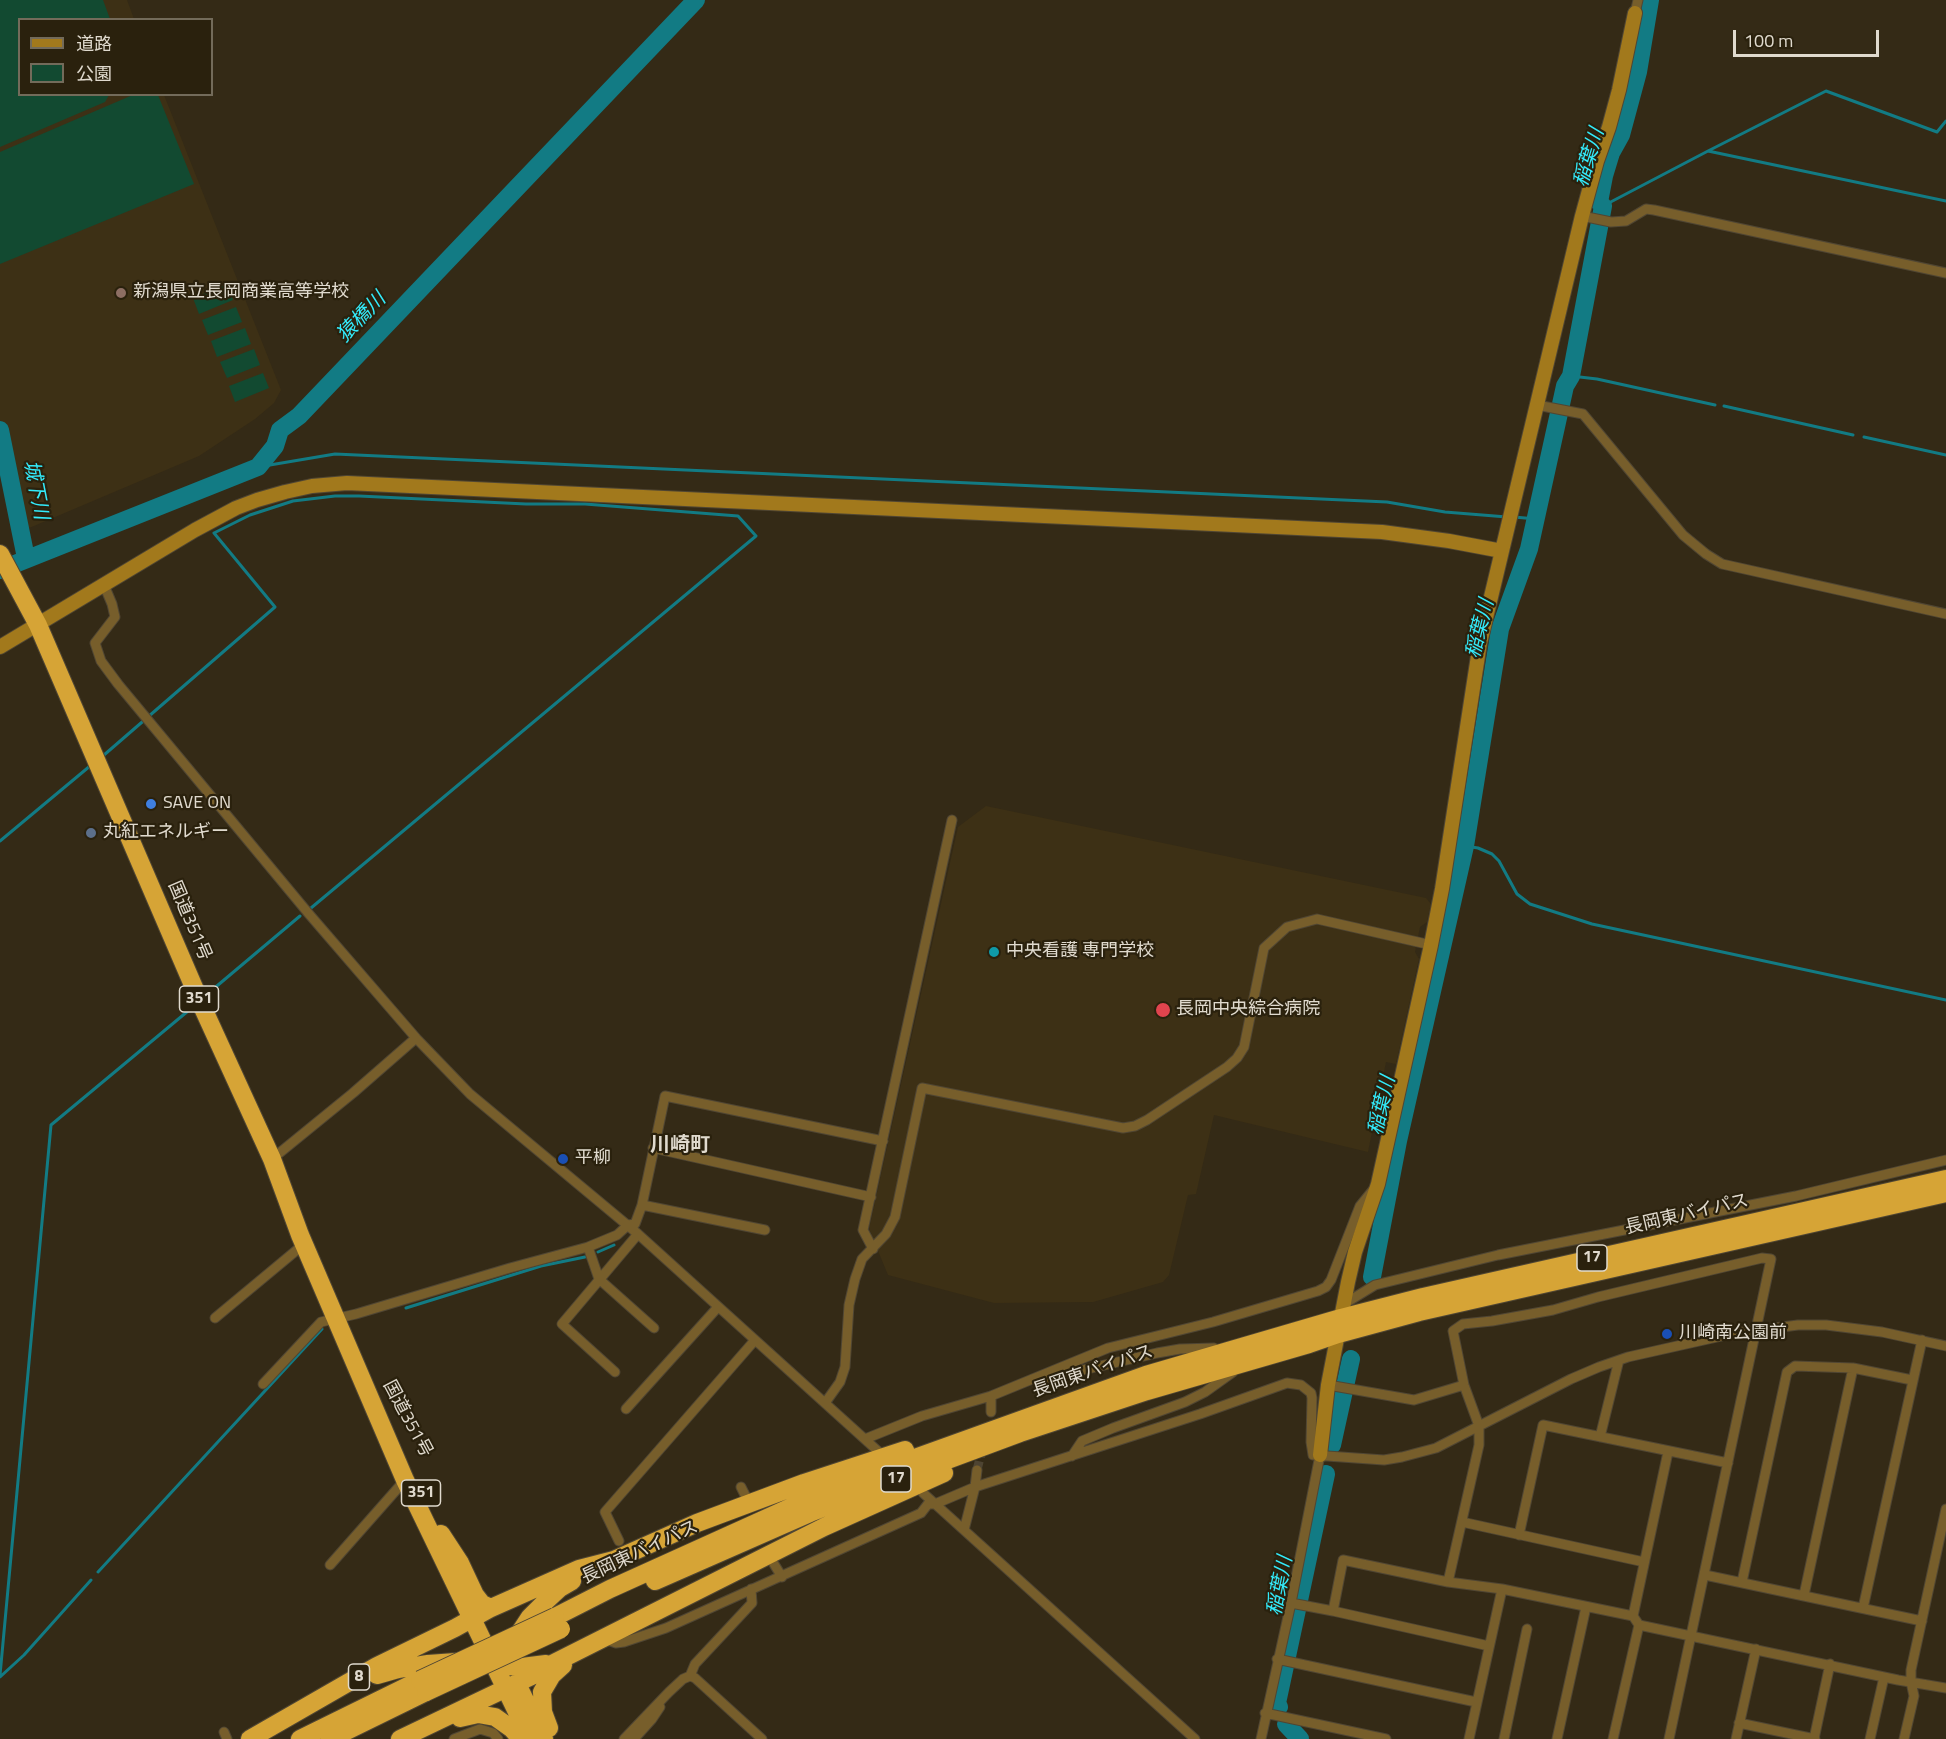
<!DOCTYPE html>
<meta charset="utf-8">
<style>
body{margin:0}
#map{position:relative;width:1946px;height:1739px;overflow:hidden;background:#342a16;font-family:"Titillium Web","Noto Sans JP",sans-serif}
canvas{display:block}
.legend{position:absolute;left:18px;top:18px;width:195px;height:78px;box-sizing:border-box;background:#2a210d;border:2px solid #736b5a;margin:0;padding:8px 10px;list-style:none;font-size:18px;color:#e0dace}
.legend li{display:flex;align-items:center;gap:12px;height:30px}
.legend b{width:30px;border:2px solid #736b5a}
.scale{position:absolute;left:1733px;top:30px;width:146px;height:27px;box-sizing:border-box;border:3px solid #e0dace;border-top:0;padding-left:8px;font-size:18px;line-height:21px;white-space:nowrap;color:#e0dace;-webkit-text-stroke:4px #2a210d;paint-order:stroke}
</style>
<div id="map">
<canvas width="1946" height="1739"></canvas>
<ul class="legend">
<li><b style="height:8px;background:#a2791c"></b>道路</li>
<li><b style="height:16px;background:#124a31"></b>公園</li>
</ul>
<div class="scale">100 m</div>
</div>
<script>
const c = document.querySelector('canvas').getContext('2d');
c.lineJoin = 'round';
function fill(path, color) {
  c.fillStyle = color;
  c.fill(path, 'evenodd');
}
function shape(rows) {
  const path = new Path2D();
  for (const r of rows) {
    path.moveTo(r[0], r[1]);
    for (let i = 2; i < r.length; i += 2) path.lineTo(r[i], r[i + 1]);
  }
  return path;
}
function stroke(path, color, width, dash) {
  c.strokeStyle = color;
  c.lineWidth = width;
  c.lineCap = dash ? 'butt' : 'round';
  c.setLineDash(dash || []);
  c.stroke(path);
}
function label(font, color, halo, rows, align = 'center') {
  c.font = font + ' "Titillium Web","Noto Sans JP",sans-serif';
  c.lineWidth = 4.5;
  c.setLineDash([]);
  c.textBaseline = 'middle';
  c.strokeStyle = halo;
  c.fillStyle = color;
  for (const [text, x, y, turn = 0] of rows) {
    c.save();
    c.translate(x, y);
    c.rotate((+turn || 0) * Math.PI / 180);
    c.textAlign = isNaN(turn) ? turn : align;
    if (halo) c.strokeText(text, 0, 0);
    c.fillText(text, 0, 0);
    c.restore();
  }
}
const built = shape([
 [0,0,127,0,134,19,20,20,20,94,164,95,281,390,274,403,255,419,199,456,15,534,0,435],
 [986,806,1426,898,1431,904,1427,922,1420,927,1415,952,1419,959,1396,1064,1386,1062,1368,1152,1214,1115,1196,1194,1188,1195,1169,1275,1163,1282,1093,1302,994,1303,888,1275,869,1229,958,827]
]);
const green = shape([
 [0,0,103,0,110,19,20,20,20,94,109,95,105,102,0,147],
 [135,94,158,95,194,184,0,264,0,152],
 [227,284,233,300,199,314,193,298],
 [236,307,242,322,208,335,202,320],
 [245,328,251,344,217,357,211,341],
 [254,349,260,365,227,378,220,362],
 [263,373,269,388,235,402,229,386]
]);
const stream = shape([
 [1708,151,1826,91,1937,132,1946,121],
 [1603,206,1708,151,1946,201],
 [1571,376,1597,379,1715,405],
 [1724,406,1853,435],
 [1864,437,1946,455],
 [258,467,335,454,1387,502,1445,512,1507,517],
 [1514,517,1536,519],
 [104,755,275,607,214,533,250,515,293,501,335,496,359,496,526,504,585,504,738,516,756,536,311,908],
 [0,841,90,766],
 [1465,846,1478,848,1492,854,1499,861,1517,894,1530,904,1592,924,1946,1000],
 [205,996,300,916],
 [598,1252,614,1245],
 [406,1308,541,1266,585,1257],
 [98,1572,322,1329],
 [0,1675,51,1125,194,1006],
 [0,1677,24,1655,91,1580]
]);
const river = shape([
 [0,430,26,558],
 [0,570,258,467,275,446,280,430,299,416,696,0],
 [1372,1277,1398,1141,1465,846,1500,629,1529,549,1565,386,1571,376,1603,206,1599,202,1604,176,1611,153,1621,135,1638,72,1650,0],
 [1332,1445,1351,1359],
 [1279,1707,1277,1703,1326,1474],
 [1286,1724,1300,1739]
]);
const streetTunnel = shape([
 [977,1470,983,1446]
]);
const street = shape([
 [1635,13,1638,0],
 [1582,216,1611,222,1626,221,1646,209,1654,210,1946,273],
 [1537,405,1583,414,1683,535,1706,554,1722,564,1946,614],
 [104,585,112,604,115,617,95,643,101,661,118,684,309,914,416,1038,470,1094,638,1234,879,1452],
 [653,1148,871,1197],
 [272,1159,353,1093,416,1038],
 [642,1205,765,1230],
 [588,1247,599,1279,654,1328],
 [873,1249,863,1230,952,820],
 [1344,1304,1375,1285,1498,1255,1796,1196,1946,1160],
 [215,1318,304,1244],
 [615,1372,562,1324,638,1234],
 [1048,1378,1157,1353,1180,1349,1214,1348],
 [263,1384,321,1322,356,1314,510,1268,588,1247,617,1235,628,1225,635,1224,642,1205,665,1096,883,1141],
 [1328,1385,1414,1400,1464,1385],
 [991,1396,991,1412],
 [825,1403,840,1382,845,1367,849,1305,855,1279,862,1259,886,1234,895,1217,922,1088,1123,1128,1135,1126,1147,1120,1227,1067,1237,1058,1244,1047,1264,948,1287,927,1317,919,1431,945],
 [626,1409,718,1307],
 [1600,1437,1619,1360],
 [865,1439,922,1416,991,1396,1108,1348,1213,1322,1318,1291,1326,1287,1331,1280,1360,1206,1373,1190],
 [1072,1456,1082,1441,1113,1428,1185,1402,1205,1392,1233,1372],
 [741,1487,746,1497],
 [923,1493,1195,1739],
 [1462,1522,1644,1562],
 [964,1530,975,1487,977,1470],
 [1519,1535,1543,1425,1728,1463],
 [619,1541,605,1512,755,1340],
 [774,1564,782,1577],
 [330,1565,405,1480],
 [1705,1575,1922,1621],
 [1448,1582,1479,1445,1479,1426,1464,1385,1453,1331,1463,1324,1492,1321,1553,1310,1598,1297,1762,1258,1771,1259,1669,1739],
 [1742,1582,1787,1372,1795,1366,1853,1368,1912,1380],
 [1804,1595,1853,1368],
 [1291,1603,1333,1611,1343,1560,1448,1582,1502,1589,1633,1616,1639,1625,1898,1680,1946,1688],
 [1863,1608,1922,1340],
 [1333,1611,1489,1646],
 [1633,1616,1668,1452],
 [605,1639,616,1643,624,1642,666,1628,921,1513,928,1504,935,1504,975,1487,1200,1414,1287,1383,1301,1385,1311,1393,1312,1398,1311,1442,1313,1455,1384,1460,1402,1457,1436,1448,1571,1379,1599,1367,1628,1357,1735,1333,1798,1325,1826,1325,1882,1332,1946,1346],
 [1277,1659,1476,1702],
 [690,1676,695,1678,762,1739],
 [1265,1713,1386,1739],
 [1739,1723,1815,1739],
 [224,1732,227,1739],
 [454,1739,480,1729,493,1733,498,1739],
 [624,1739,669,1692,683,1679,690,1676,695,1664,752,1603,751,1589],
 [634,1739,652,1719,660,1707],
 [1261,1739,1291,1603,1320,1455],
 [1469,1739,1502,1589],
 [1504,1739,1527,1629],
 [1557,1739,1586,1607],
 [1613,1739,1639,1625],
 [1736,1739,1756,1649],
 [1814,1739,1830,1664],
 [1870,1739,1884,1677],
 [1904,1739,1914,1696,1911,1682,1911,1670,1946,1509]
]);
const secondary = shape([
 [0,647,195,530,236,508,257,500,285,492,312,486,347,483,1382,532,1449,541,1502,551],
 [1320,1455,1328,1385,1348,1282,1355,1252,1378,1184,1431,945,1442,889,1480,643,1582,216,1597,161,1609,127,1619,90,1635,13]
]);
const highway = shape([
 [0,554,38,625,202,1006,272,1159,300,1235,405,1480,530,1739],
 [441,1534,460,1563,475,1595,482,1604,491,1608],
 [655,1581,810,1513,880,1485,1020,1433,1147,1391,1309,1344,1338,1334,1419,1312,1946,1193],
 [555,1617,610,1589,798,1504,901,1463,1146,1375,1341,1318,1423,1297,1946,1179],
 [515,1640,530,1617,546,1601,560,1588,572,1581],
 [484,1664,522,1667,546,1664],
 [377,1675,398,1669,428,1664,456,1662],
 [519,1688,544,1739],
 [460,1718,478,1714,495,1717,512,1729,521,1739],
 [549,1728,543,1712,542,1692,552,1675,563,1665],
 [250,1739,377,1666,455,1628,491,1608,579,1569,614,1560,697,1523,804,1483,905,1450],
 [300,1739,420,1680],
 [330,1739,426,1692],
 [400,1739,536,1674,554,1663,824,1527,944,1473]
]);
const highwayBridge = shape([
 [420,1680,555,1617],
 [426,1692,561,1629]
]);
const markers = [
 [121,293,6,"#8d6e63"],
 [151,804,6,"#3f7fe0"],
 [91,833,6,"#5c6f8a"],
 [994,952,6,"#0f9aa8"],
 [1163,1010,8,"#e0444e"],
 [563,1159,6,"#1a4fb4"],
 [1667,1334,6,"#1a4fb4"]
];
const shields = [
 [199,999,39],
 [1592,1258,30],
 [896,1479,30],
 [421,1493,39],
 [359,1677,21]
];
const shieldNames = [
 ["351",199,999],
 ["17",1592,1258],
 ["17",896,1479],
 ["351",421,1493],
 ["8",359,1677]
];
const poiNames = [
 ["新潟県立長岡商業高等学校",133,293],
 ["SAVE ON",163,804],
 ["丸紅エネルギー",103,833],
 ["中央看護 専門学校",1006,952],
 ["長岡中央綜合病院",1176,1010],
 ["平柳",575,1159],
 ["川崎南公園前",1679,1334]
];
const streetNames = [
 ["国道351号",189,921,67],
 ["長岡東バイパス",1687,1215,-13],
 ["長岡東バイパス",1093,1372,-19],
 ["国道351号",407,1419,62],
 ["長岡東バイパス",640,1553,-25]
];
const waterNames = [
 ["稲葉川",1590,158,-73],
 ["猿橋川",362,318,-46],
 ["城下川",35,490,79],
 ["稲葉川",1481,629,-76],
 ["稲葉川",1383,1106,-77],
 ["稲葉川",1281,1586,-79]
];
const neighbourhoodNames = [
 ["川崎町",680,1146]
];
fill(built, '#3d3015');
fill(green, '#124a31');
stroke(stream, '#127b84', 3);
stroke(river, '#127b84', 18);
stroke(streetTunnel, '#4e4432', 9, [9, 4.5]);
stroke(street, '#504633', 11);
stroke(secondary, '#504633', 16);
stroke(highway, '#504633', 20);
stroke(street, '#775e2b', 9);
stroke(secondary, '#a2791c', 14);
stroke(highway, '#d6a436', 18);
stroke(highwayBridge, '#504633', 20, []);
stroke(highwayBridge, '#d6a436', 18);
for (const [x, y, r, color] of markers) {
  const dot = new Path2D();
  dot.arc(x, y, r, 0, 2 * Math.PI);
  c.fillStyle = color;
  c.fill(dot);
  stroke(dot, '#2a210d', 2);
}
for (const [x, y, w] of shields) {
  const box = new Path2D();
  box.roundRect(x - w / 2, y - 13, w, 26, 4.5);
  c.fillStyle = '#2a210d';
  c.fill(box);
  stroke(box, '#e0dace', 1.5);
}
label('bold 16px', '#e0dace', null, shieldNames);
label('18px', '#e0dace', '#2a210d', poiNames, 'left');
label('18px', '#e0dace', '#2a210d', streetNames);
label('italic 20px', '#33ebfb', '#2a210d', waterNames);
label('bold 20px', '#e0dace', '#2a210d', neighbourhoodNames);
</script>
